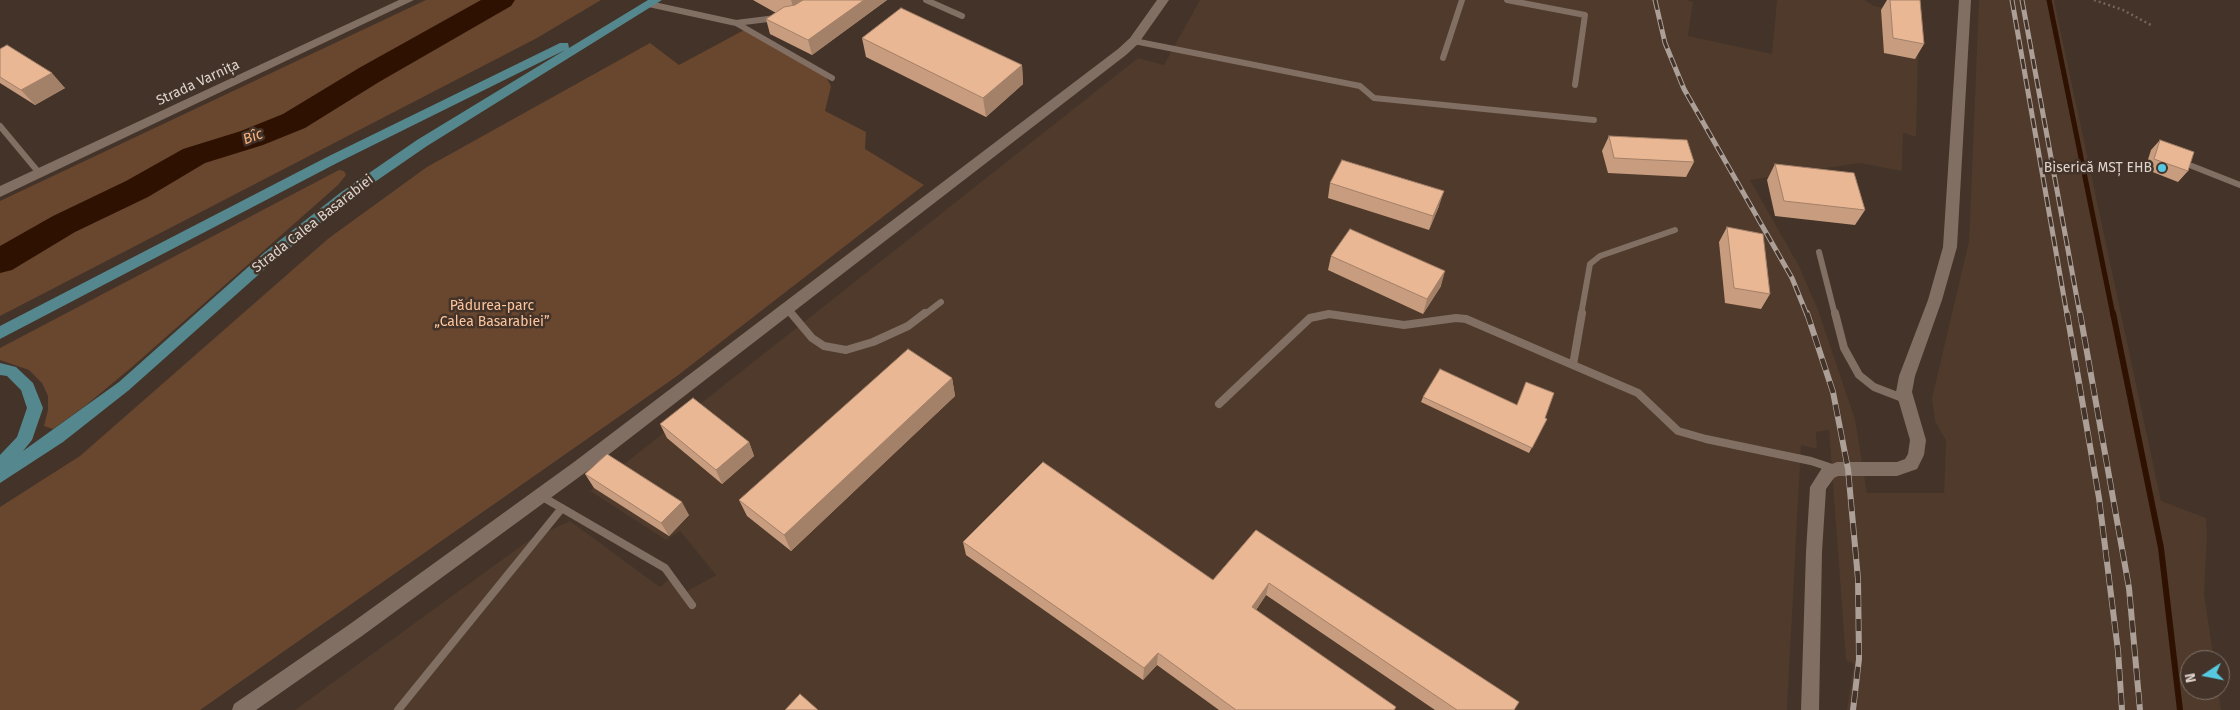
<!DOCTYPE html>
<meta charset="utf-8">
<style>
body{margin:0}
#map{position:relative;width:2240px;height:710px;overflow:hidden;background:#433329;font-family:"Fira Sans",sans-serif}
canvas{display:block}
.north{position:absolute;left:2180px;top:650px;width:50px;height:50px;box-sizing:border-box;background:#433329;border:1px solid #81746b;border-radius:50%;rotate:259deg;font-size:14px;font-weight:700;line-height:20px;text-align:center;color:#dfd5ce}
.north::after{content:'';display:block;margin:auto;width:18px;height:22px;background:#56c9e1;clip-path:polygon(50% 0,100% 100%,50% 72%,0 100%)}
</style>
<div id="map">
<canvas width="2240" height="710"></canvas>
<div class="north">N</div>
</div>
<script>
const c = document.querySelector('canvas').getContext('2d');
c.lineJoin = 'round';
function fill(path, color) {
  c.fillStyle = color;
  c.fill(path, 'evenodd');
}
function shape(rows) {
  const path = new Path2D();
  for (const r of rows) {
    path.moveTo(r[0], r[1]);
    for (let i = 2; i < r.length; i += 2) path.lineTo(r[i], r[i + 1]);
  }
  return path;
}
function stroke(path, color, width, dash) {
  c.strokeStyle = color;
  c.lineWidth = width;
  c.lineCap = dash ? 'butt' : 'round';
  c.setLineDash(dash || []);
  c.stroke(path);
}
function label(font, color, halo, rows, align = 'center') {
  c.font = font + ' "Fira Sans",sans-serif';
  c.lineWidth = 5;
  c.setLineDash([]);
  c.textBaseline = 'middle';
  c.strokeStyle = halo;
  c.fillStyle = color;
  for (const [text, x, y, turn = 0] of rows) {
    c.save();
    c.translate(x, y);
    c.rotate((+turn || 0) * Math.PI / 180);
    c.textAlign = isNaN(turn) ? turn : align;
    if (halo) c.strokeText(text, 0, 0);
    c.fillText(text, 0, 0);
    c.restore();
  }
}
const built = shape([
 [1200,0,1687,0,1693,2,1688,36,1772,54,1777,0,1865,0,1874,6,1919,16,1916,137,1903,133,1902,171,1859,163,1750,180,1799,266,1818,310,1855,419,1867,493,1944,493,1946,441,1935,421,1932,398,1969,241,1979,0,2054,0,2161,501,2206,518,2207,537,2204,594,2214,660,2190,660,2190,690,2218,690,2221,710,1847,710,1854,664,1846,660,1829,430,1816,432,1817,449,1801,445,1787,710,295,710,532,538,570,521,660,587,668,580,684,593,716,575,680,531,666,540,590,491,1138,58,1164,65]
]);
const green = shape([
 [426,0,601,0,537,38,0,316,0,201],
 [746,29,825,75,831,86,825,111,866,132,865,149,924,185,677,376,200,710,0,710,0,507,80,456,329,238,427,167,650,43,679,65],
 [339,170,344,171,346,175,338,185,132,367,85,406,53,429,44,426,48,410,48,396,42,383,29,370,0,360,0,348]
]);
const streamFar1 = shape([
 [2049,0,2113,315]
]);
const stream = shape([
 [2113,313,2161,548,2180,710]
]);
const river = shape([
 [481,0,515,0,511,6,379,82,305,128,263,145,205,163,148,197,75,232,12,270,0,273,0,246,53,216,126,181,183,149,241,131,283,114,359,68,481,0]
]);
const path = shape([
 [2094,0,2123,10,2151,25]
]);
const serviceFar1 = shape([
 [926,0,962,16],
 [1507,0,1585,15,1575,85],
 [649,4,736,23,832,78],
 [736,23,776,18],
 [1134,41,1360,86,1374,98,1594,120],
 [1443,58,1462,0],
 [0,126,40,174],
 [2192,166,2240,185],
 [1819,252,1835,315],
 [787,309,792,315],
 [924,315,941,302],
 [1326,315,1333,315],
 [1581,315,1590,264,1600,256,1675,230]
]);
const service = shape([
 [791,313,812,338,824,346,846,350,873,342,908,326,925,313],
 [1835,313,1844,348,1859,375,1874,387,1905,399],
 [1573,365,1582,313],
 [1219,404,1310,318,1329,314,1404,325,1456,318,1466,319,1638,393,1678,431,1706,439,1811,461,1835,469],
 [541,496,665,568,692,605],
 [398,710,562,508]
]);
const minor = shape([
 [1157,0,1169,0,1138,44,1126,55,586,472,362,636,256,710,232,710,234,704,350,624,574,462,1118,49,1130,38,1157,0],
 [1959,0,1971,0,1957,247,1942,300,1915,376,1912,392,1926,440,1924,455,1917,469,1897,476,1838,476,1834,478,1826,489,1822,552,1819,710,1801,710,1806,552,1810,487,1822,468,1837,462,1897,462,1905,459,1908,454,1910,440,1896,392,1899,376,1928,300,1943,247,1959,0]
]);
const tertiary = shape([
 [399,0,414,0,0,197,0,186,399,0]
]);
const primary = shape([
 [648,0,662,0,427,146,350,199,275,260,129,390,63,442,0,483,0,455,17,437,27,408,21,390,7,376,0,375,0,363,16,367,33,383,43,408,32,440,23,451,119,382,265,252,340,193,417,140,565,50,337,163,0,339,0,326,327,157,560,43,568,43,569,48,648,0]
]);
const railFar1 = shape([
 [1655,0,1665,43,1684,89,1792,278,1807,315],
 [2012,0,2067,315],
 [2022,0,2080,315]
]);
const rail = shape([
 [1807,313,1833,392,1848,469,1858,579,1859,659,1853,710],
 [2067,313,2099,498,2118,651,2122,710],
 [2080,313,2129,588,2140,710]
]);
const wall = shape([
 [753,0,887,0,812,55,770,34,766,19,776,13],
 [1887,0,1917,0,1924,44,1915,59,1884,53,1881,10],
 [862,38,1022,65,1023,84,986,117,866,57],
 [0,49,65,88,35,105,0,83],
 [1609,136,1694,162,1686,177,1608,173,1602,151],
 [2160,140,2188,171,2178,182,2145,169,2151,150],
 [1775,164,1865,210,1855,225,1775,216,1767,180],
 [1330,183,1439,206,1429,230,1328,198],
 [1727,227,1770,294,1761,309,1725,303,1719,242],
 [1331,256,1441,286,1423,314,1328,270],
 [952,378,955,396,791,551,747,516,739,500],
 [1423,397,1545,418,1547,419,1529,453,1421,402],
 [660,424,749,442,754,456,722,484,667,438],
 [585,474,689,515,669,536,594,488],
 [1256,530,1514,710,1435,710,1266,595,1256,610,1395,710,1219,710,1157,665,1143,680,966,555,963,542,1213,580]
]);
const shadedWall = shape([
 [791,0,812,0,794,11],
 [864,0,887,0,812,55,808,40],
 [1022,65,1023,84,986,117,983,98],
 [52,73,65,88,35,105,21,90],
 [1444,191,1439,206,1429,230,1433,216],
 [1445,271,1441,286,1423,314,1427,299],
 [952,378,955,396,791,551,784,535],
 [749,442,754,456,722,484,716,470],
 [682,502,689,515,669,536,661,523],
 [1269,583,1266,595,1250,619,1252,607],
 [1158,653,1157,665,1143,680,1144,668]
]);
const building = shape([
 [803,0,864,0,808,40,766,19,784,7,795,5,803,0],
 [1890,0,1920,0,1924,44,1893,38,1890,0],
 [901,8,1022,65,983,98,862,38,901,8],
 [7,45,52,73,21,90,0,77,0,49,7,45],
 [1609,136,1687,140,1694,162,1614,158,1609,136],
 [2160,140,2194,152,2188,171,2154,159,2160,140],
 [1342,160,1444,191,1433,216,1330,183,1342,160],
 [1775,164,1854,173,1865,210,1784,201,1775,164],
 [1727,227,1763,234,1770,294,1734,288,1727,227],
 [1350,229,1445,271,1427,299,1331,256,1350,229],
 [908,349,952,378,784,535,739,500,908,349],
 [1440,369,1517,405,1526,382,1554,393,1545,418,1547,419,1532,448,1423,397,1440,369],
 [693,398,749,442,716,470,660,424,693,398],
 [607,454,682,502,661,523,585,474,607,454],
 [1043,462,1213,580,1256,530,1519,702,1514,710,1457,710,1269,583,1252,607,1396,707,1394,710,1236,710,1158,653,1144,668,963,542,1043,462],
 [800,694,818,710,785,710,800,694]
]);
const markers = [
 [2162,168,5,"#56c9e1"]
];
const streetNames = [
 ["Strada Varnița",198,83,-25],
 ["Strada Calea Basarabiei",313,224,-38]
];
const poiNames = [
 ["Biserică MSȚ EHB",2152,168]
];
const parkNames = [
 ["Pădurea-parc",492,306],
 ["„Calea Basarabiei”",492,322]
];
const waterNames = [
 ["Bîc",253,137,-20]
];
fill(built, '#4f3a2b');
fill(green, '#69472f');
stroke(streamFar1, '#2e1100', 5);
stroke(stream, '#2e1100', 6);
fill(river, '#2e1100');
stroke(path, '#73655c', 2.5, [2, 3]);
stroke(serviceFar1, '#816f63', 6);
stroke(service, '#816f63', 8);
fill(minor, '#816f63');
fill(tertiary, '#816f63');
fill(primary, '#55888e');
stroke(railFar1, '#ab9f97', 5);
stroke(rail, '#ab9f97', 6);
stroke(railFar1, '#433329', 3, [10]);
stroke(rail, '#433329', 4.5, [12]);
fill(wall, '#c89d7f');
fill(shadedWall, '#a38068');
fill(building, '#e9b794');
stroke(building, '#a38068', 1);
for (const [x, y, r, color] of markers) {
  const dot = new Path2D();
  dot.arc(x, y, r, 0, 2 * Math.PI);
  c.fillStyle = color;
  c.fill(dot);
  stroke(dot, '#433329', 2);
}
label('14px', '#dfd5ce', '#433329', streetNames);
label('14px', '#dfd5ce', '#433329', poiNames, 'right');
label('14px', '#fec59d', '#433329', parkNames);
label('italic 15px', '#f6b07e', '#433329', waterNames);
</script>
